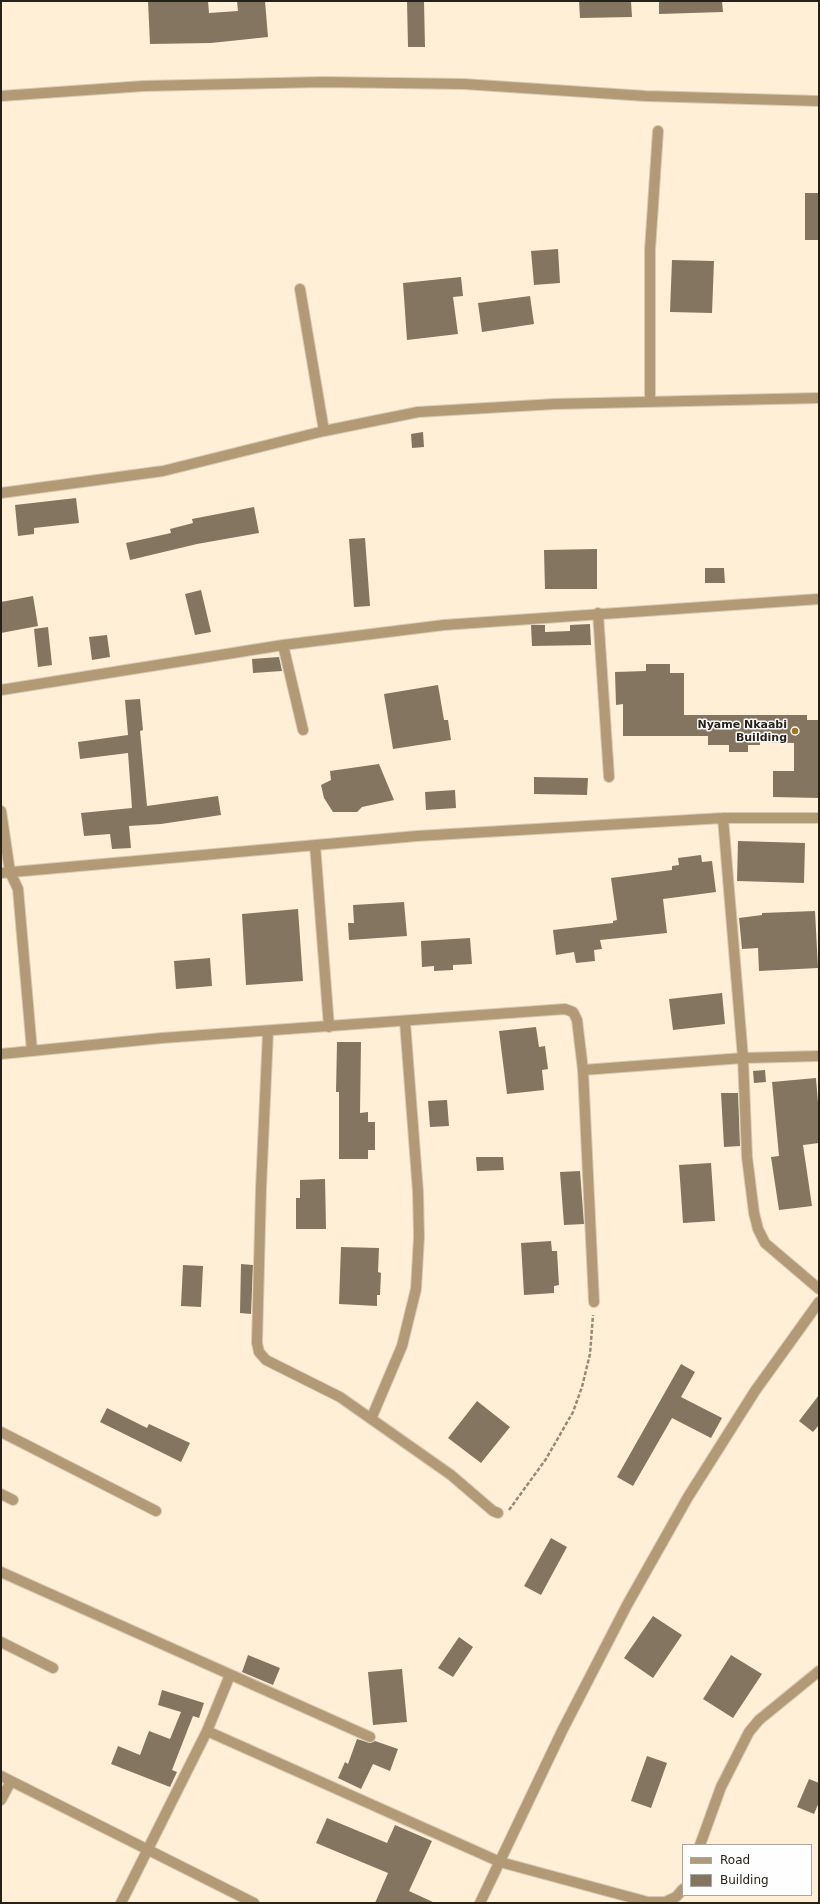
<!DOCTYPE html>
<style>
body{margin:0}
#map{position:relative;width:820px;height:1904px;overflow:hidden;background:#ffefd6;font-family:"DejaVu Sans",sans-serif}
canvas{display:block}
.frame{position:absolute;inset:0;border:2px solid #272118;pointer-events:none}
.legend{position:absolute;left:682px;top:1844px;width:130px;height:52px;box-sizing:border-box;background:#fefefe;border:1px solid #a8a6a2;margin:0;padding:5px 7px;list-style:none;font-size:12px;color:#272118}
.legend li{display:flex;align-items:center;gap:8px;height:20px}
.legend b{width:20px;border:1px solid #a8a6a2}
</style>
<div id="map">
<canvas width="820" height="1904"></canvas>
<div class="frame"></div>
<ul class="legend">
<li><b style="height:5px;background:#b19a75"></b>Road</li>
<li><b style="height:11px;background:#83755f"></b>Building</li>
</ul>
</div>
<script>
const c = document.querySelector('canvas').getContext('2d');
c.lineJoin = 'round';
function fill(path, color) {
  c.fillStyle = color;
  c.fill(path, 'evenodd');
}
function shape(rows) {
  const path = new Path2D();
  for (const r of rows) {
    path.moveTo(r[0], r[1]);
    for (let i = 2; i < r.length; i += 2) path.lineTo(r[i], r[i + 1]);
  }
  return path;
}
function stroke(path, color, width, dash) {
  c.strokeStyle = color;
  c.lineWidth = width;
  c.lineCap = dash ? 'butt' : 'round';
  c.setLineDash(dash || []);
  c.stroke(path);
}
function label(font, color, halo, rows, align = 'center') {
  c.font = font + ' "DejaVu Sans",sans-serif';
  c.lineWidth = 3;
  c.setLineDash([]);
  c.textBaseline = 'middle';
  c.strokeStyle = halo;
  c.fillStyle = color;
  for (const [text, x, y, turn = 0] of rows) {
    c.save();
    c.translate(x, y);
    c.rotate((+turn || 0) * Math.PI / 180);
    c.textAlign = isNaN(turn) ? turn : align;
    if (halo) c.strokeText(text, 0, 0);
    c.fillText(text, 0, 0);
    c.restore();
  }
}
const building = shape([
 [148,1,208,1,209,13,238,11,237,1,265,1,268,37,211,43,150,44],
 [407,1,424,1,425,47,408,47],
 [579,1,631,1,632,17,580,18],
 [659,1,722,1,723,12,659,14],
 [805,193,819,193,819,240,805,240],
 [558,249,560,283,534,285,531,251],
 [672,260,714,261,712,313,670,312],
 [461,277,463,296,453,297,458,334,407,340,403,283],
 [530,296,534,324,482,332,478,303],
 [423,432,424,447,412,448,411,434],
 [76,498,79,523,34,528,34,534,18,536,15,505],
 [254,507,259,533,197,544,130,560,126,543,171,533,170,529,193,523,192,519],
 [365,538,370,606,354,607,349,539],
 [597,549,597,589,545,589,544,550],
 [705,568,724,568,725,583,705,583],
 [201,590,211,632,195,635,185,594],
 [33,596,38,626,1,633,1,602],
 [590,624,591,645,532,646,531,625,545,625,545,632,570,631,570,625],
 [48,627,52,665,38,667,34,629],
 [107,635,110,657,92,660,89,637],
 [279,657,282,671,253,673,252,659],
 [646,664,670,664,670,673,684,673,684,715,807,715,807,720,819,720,819,798,773,797,773,771,794,771,794,743,760,742,760,745,748,745,748,752,729,752,729,745,708,745,708,736,623,736,623,704,616,705,615,672,646,671],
 [438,685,444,720,448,720,451,740,393,749,384,694],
 [140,699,143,730,140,731,147,806,218,796,221,815,161,824,129,826,131,848,112,849,110,834,84,836,81,813,132,808,128,753,80,759,78,742,128,735,125,700],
 [379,764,394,800,362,807,357,812,333,812,324,798,321,785,331,780,330,771],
 [534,777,588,778,587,795,534,794],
 [455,790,456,808,426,810,425,792],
 [738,841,805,843,804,883,737,881],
 [701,855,702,862,712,861,716,892,663,899,667,933,600,940,602,949,594,950,595,961,576,963,574,952,556,955,553,930,613,923,613,921,617,920,611,878,672,870,672,866,679,865,678,858],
 [404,902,407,936,349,940,348,923,354,923,353,905],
 [298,909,303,981,246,985,242,914],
 [815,911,818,968,759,971,758,948,742,949,739,918,762,915,762,913],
 [470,938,472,964,453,965,453,970,434,971,434,966,422,967,421,941],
 [210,958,212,986,176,989,174,961],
 [722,993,725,1024,673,1030,669,999],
 [536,1027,539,1047,545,1046,548,1069,542,1070,544,1090,507,1094,499,1031],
 [337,1042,361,1042,360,1113,368,1112,368,1122,375,1122,375,1150,368,1150,368,1159,339,1159,339,1092,336,1092],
 [765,1070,766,1082,754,1083,753,1071],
 [816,1078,819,1115,819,1143,803,1145,812,1206,779,1210,771,1157,779,1156,772,1082],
 [721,1093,738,1093,740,1146,724,1147],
 [447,1100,449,1126,430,1127,428,1101],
 [476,1157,503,1157,504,1170,477,1171],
 [711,1163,715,1221,683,1223,679,1165],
 [580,1171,584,1224,564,1225,560,1172],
 [325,1179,326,1229,296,1229,296,1198,300,1198,300,1180],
 [551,1241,552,1251,557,1251,559,1285,554,1286,554,1293,524,1295,521,1243],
 [341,1247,379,1248,378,1272,381,1273,380,1295,377,1295,377,1306,339,1304],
 [241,1264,253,1265,251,1314,240,1313],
 [183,1265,203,1266,201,1307,181,1306],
 [681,1364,695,1372,681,1397,722,1418,711,1438,672,1418,633,1486,617,1477],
 [819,1395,819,1425,813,1432,799,1421],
 [477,1401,510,1427,481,1463,448,1438],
 [107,1408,147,1428,149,1424,190,1443,181,1462,100,1422],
 [551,1538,567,1547,541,1595,524,1586],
 [653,1616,682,1635,653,1678,624,1658],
 [459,1637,473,1647,453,1677,438,1668],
 [248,1655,280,1668,273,1685,242,1672],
 [731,1655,762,1674,733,1718,703,1699],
 [402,1669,407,1722,373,1725,368,1672],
 [162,1690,204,1703,199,1718,193,1716,172,1770,177,1772,170,1787,111,1764,118,1746,140,1755,149,1731,170,1739,181,1712,158,1705],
 [357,1739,370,1743,375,1741,398,1749,390,1771,373,1764,361,1789,338,1778,345,1762,348,1764],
 [647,1756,667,1763,651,1808,631,1801],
 [809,1779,819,1783,819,1802,814,1814,797,1807],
 [327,1818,387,1843,395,1825,432,1841,409,1891,435,1903,375,1903,388,1873,316,1843]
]);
const path = shape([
 [509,1510,546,1459,573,1412,582,1387,590,1354,593,1315]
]);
const minor = shape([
 [1,96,144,86,323,82,464,84,645,96,819,101],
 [300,289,324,431],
 [650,402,650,250,658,131],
 [1,493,163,471,324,431,418,412,555,404,819,398],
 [598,613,609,777],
 [283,645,303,730],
 [1,690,283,645,444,625,819,599],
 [1,811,10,872,18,889,32,1051],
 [723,818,743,1058,747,1157,754,1213,758,1229,765,1243,819,1289],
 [315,845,329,1027],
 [1,873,417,836,723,818,819,818],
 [268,1032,261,1188,257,1343,259,1352,266,1360,340,1397,451,1475,493,1511,498,1513],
 [1,1054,162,1038,565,1009,573,1012,577,1020,583,1070,594,1302],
 [583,1070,743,1058,819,1056],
 [371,1419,402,1346,416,1289,419,1237,418,1192,405,1022],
 [1,1432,156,1511],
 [1,1494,13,1500],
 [1,1572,370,1737],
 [1,1642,53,1668],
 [207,1731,500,1862,648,1902,665,1902,676,1897,683,1889],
 [1,1776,254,1903],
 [1,1800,11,1781],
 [700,1845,721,1787,749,1732,759,1720,819,1671],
 [121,1903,207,1731,230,1675],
 [480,1903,562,1731,627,1605,688,1497,755,1391,819,1302]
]);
const markers = [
 [795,731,4,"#9f7624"]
];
const poiNames = [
 ["Nyame Nkaabi",787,725],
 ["Building",787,738]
];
fill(building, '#83755f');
stroke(minor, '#d8cab4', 12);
stroke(path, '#968b7a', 2.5, [4, 2]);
stroke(minor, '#b19a75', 10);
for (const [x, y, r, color] of markers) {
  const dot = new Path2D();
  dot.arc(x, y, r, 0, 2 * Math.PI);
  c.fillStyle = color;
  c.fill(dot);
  stroke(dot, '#fefefe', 1.5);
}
label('bold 11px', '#272118', '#fefefe', poiNames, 'right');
</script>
